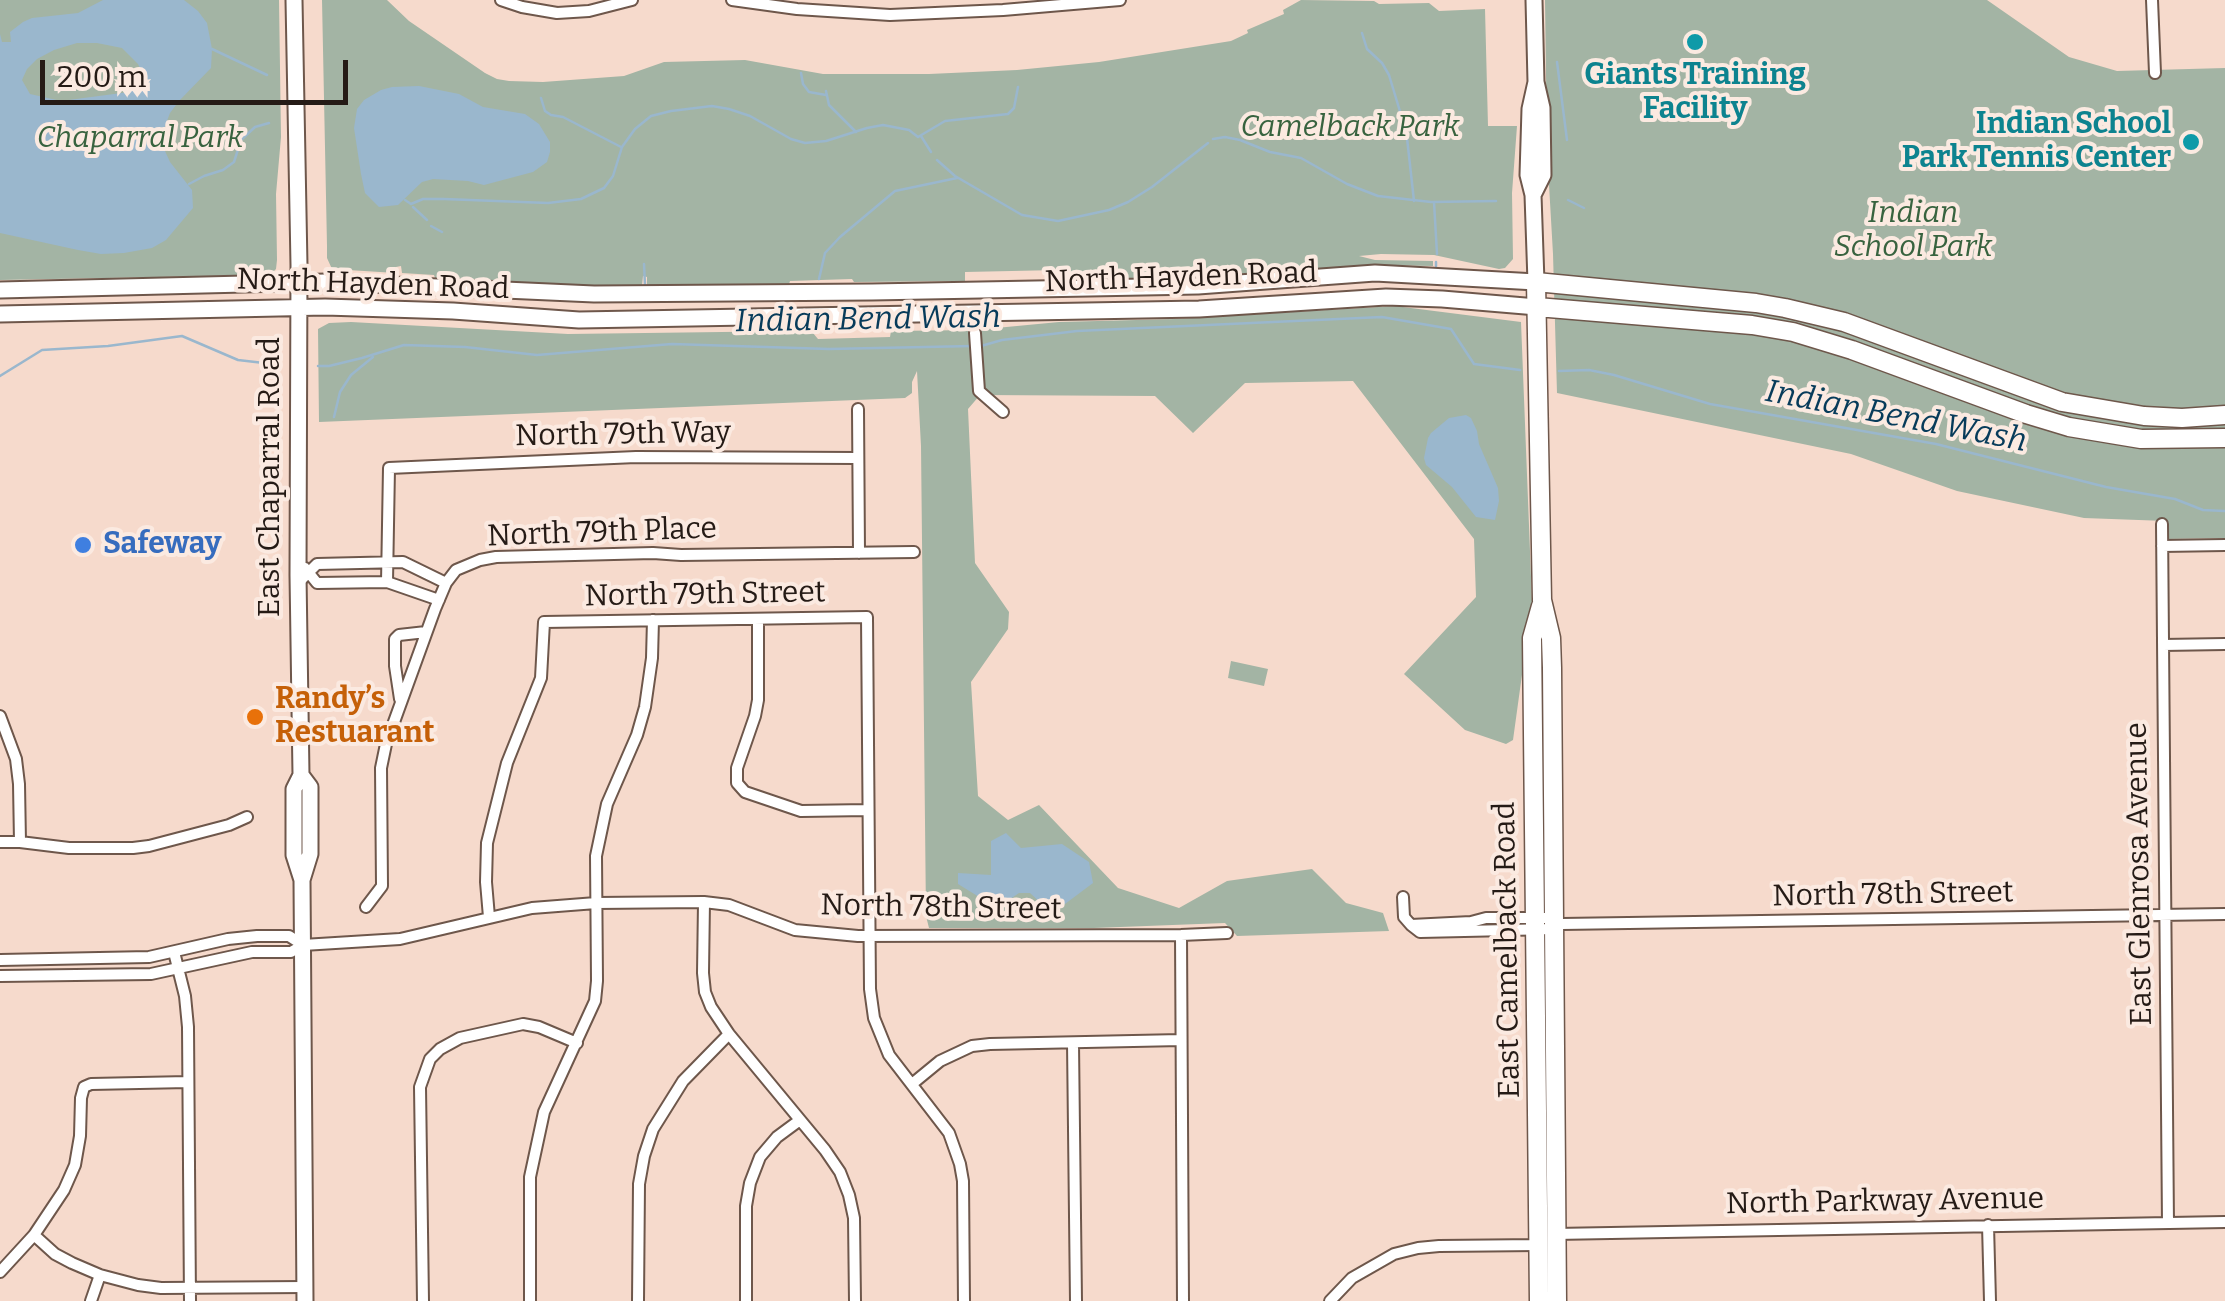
<!DOCTYPE html>
<meta charset="utf-8">
<style>
body{margin:0}
#map{position:relative;width:2225px;height:1301px;overflow:hidden;background:#f6dacc;font-family:Bitter,serif}
canvas{display:block}
.scale{position:absolute;left:40px;top:60px;width:308px;height:45px;box-sizing:border-box;border:5px solid #251b16;border-top:0;padding-left:12px;font-size:30px;line-height:35px;white-space:nowrap;color:#251b16;-webkit-text-stroke:8px #fbeae1;paint-order:stroke}
</style>
<div id="map">
<canvas width="2225" height="1301"></canvas>
<div class="scale">200 m</div>
</div>
<script>
const c = document.querySelector('canvas').getContext('2d');
c.lineJoin = 'round';
function fill(path, color) {
  c.fillStyle = color;
  c.fill(path, 'evenodd');
}
function shape(rows) {
  const path = new Path2D();
  for (const r of rows) {
    path.moveTo(r[0], r[1]);
    for (let i = 2; i < r.length; i += 2) path.lineTo(r[i], r[i + 1]);
  }
  return path;
}
function stroke(path, color, width, dash) {
  c.strokeStyle = color;
  c.lineWidth = width;
  c.lineCap = dash ? 'butt' : 'round';
  c.setLineDash(dash || []);
  c.stroke(path);
}
function label(font, color, halo, rows, align = 'center') {
  c.font = font + ' Bitter,serif';
  c.lineWidth = 8;
  c.setLineDash([]);
  c.textBaseline = 'middle';
  c.strokeStyle = halo;
  c.fillStyle = color;
  for (const [text, x, y, turn = 0] of rows) {
    c.save();
    c.translate(x, y);
    c.rotate((+turn || 0) * Math.PI / 180);
    c.textAlign = isNaN(turn) ? turn : align;
    if (halo) c.strokeText(text, 0, 0);
    c.fillText(text, 0, 0);
    c.restore();
  }
}
const green = shape([
 [0,0,279,0,281,137,276,194,277,260,276,269,272,273,266,275,0,280],
 [322,0,387,0,409,21,485,73,497,79,509,81,543,82,624,76,664,62,745,60,823,74,929,74,1017,70,1099,62,1231,41,1248,33,1247,30,1284,14,1283,10,1301,0,1374,1,1379,4,1429,3,1439,11,1485,9,1488,126,1517,126,1512,193,1513,259,1505,268,1499,269,1434,255,1381,254,1359,256,1375,260,1433,261,1433,266,1367,265,1196,277,1059,279,1058,270,965,272,965,281,854,282,852,279,790,281,789,284,647,285,647,277,643,276,642,285,639,286,568,286,435,278,434,275,402,273,401,266,396,267,396,273,332,269,327,258,327,246],
 [1545,0,1987,0,2069,57,2117,71,2225,68,2225,538,2167,539,2166,521,2084,518,1957,491,1851,454,1557,393,1553,254,1547,150],
 [1395,306,1521,322,1532,602,1513,740,1506,744,1465,730,1404,674,1476,597,1474,539,1353,381,1245,383,1193,433,1155,396,980,395,968,409,975,563,1009,612,1008,629,971,682,978,796,1008,820,1039,805,1118,888,1179,908,1227,881,1312,869,1346,903,1383,913,1389,931,1237,936,1225,923,1094,928,929,928,926,916,921,446,917,371,912,382,912,393,905,398,319,422,318,329,329,323,351,322,568,334,799,331,813,333,818,339,890,337,891,331,975,330,1059,322,1175,319],
 [1231,661,1268,669,1264,686,1228,678]
]);
const water = shape([
 [103,0,184,0,198,11,207,23,212,49,211,68,179,101,170,113,165,126,164,140,165,151,170,162,192,190,193,208,166,240,152,248,124,253,101,254,78,250,0,233,0,34,2,42,11,42,10,32,23,22,32,18,78,13],
 [77,43,97,43,122,48,138,64,141,70,136,88,129,92,61,101,30,94,22,80,27,69,37,59,54,50],
 [419,86,459,94,483,107,525,114,539,124,550,142,550,152,547,162,533,172,484,185,468,181,433,179,422,182,398,205,379,207,365,193,361,174,354,128,357,109,364,100,381,90,392,87],
 [1466,415,1471,418,1477,431,1479,444,1498,488,1499,501,1495,520,1476,517,1452,487,1426,465,1424,458,1428,438,1431,433,1449,418],
 [1006,833,1021,848,1062,844,1089,862,1093,883,1061,907,1046,908,1030,893,1019,893,997,908,958,884,958,873,991,875,991,841]
]);
const stream = shape([
 [1362,33,1367,49,1382,63,1389,75,1405,128],
 [212,49,267,75],
 [1557,62,1567,140],
 [801,73,803,84,809,92,826,95],
 [826,91,829,105,856,132],
 [541,98,545,111,551,115,563,117,621,147],
 [921,136,931,152],
 [1407,138,1414,201],
 [1213,139,1225,137,1240,140,1270,152,1301,158,1347,184,1378,196,1431,202,1496,201],
 [937,160,955,176,1022,215,1058,221,1109,210,1128,202,1152,187,1208,143],
 [189,184,204,176,223,170,234,162,241,140,255,127,269,123],
 [405,200,411,204,423,199,444,199,548,203,581,199,604,188,613,176,622,147,635,129,651,116,671,111,712,106,729,109,750,116,791,139,805,143,826,141,867,128,883,125,909,130,918,137,945,121,1008,114,1014,108,1018,87],
 [1568,200,1584,208],
 [1434,202,1437,254],
 [413,207,427,220],
 [431,226,442,232],
 [644,264,645,285],
 [1436,266,1436,262],
 [819,279,825,253,840,237,895,191,957,178],
 [981,346,1002,340,1077,331,1382,317,1451,329,1474,364,1520,370],
 [318,366,329,366,362,358,404,345,465,347,537,355,672,344,829,349,973,346],
 [1559,371,1589,370,1614,375,1710,404,1936,444,2106,487,2175,499,2203,510,2225,511],
 [0,376,42,350,108,346,182,336,238,360,281,365],
 [334,417,340,392,351,375,373,357]
]);
const street = shape([
 [501,0,522,7,557,13,589,11,632,0],
 [732,0,797,9,890,15,1003,10,1120,0],
 [2152,0,2155,73],
 [975,333,979,391,1003,412],
 [858,409,859,553],
 [2162,524,2168,1223],
 [2162,546,2225,545],
 [305,568,317,583,387,582,439,600],
 [387,582,389,468,636,457,858,458],
 [298,583,317,564,403,562,446,583],
 [758,620,758,700,755,716,737,768,737,783,745,792,801,811,868,810],
 [2163,645,2225,644],
 [400,699,395,666,395,639,399,635,426,632],
 [0,716,16,759,19,784,20,842],
 [0,842,20,842,69,848,133,848,149,846,229,825,247,817],
 [1403,897,1404,917,1411,925,1420,932,1553,929,1562,924,2225,914],
 [704,902,703,973,705,992,711,1007,729,1034,825,1150,840,1172,849,1195,854,1218,855,1301],
 [366,907,382,886,381,768,386,744,435,609,446,583,456,570,480,560,496,557,653,553,681,555,914,552],
 [489,917,486,882,487,843,507,763,541,678,544,622,867,617,870,989,874,1018,889,1055,949,1133,960,1164,963,1181,964,1301],
 [1411,925,1471,922,1486,918,1553,918,1557,921],
 [1181,935,1183,1301],
 [174,952,185,996,188,1027,190,1301],
 [0,960,149,957,228,939,257,936,289,936,303,945],
 [0,976,151,974,252,952,291,952,303,945,400,939,532,908,596,903,704,902,729,905,795,930,858,936,1181,935,1227,933],
 [1073,1043,1076,1301],
 [912,1084,940,1061,972,1046,990,1044,1181,1040],
 [1988,1225,1990,1301],
 [1555,1234,2225,1222],
 [34,1235,55,1254,72,1263,100,1275,138,1285,161,1288,305,1287],
 [0,1272,34,1235,64,1190,75,1165,80,1136,81,1098,84,1087,91,1084,188,1082],
 [91,1301,100,1275],
 [423,1301,420,1087,430,1059,440,1049,460,1038,523,1024,539,1027,577,1043],
 [530,1301,530,1177,544,1112,595,1001,597,981,596,856,607,804,637,735,645,707,652,658,653,620],
 [638,1301,639,1184,644,1156,653,1129,683,1081,729,1034],
 [746,1301,746,1206,750,1183,760,1157,777,1137,800,1120],
 [1330,1301,1352,1278,1394,1254,1418,1248,1439,1246,1538,1245,1541,1244]
]);
const secondary = shape([
 [294,0,299,265,298,575,301,775,294,789,294,855,302,880,305,1301],
 [1533,195,1543,175,1542,108,1536,82,1534,0],
 [0,290,326,282,594,294,872,292,1198,286,1375,273,1536,282,1533,195,1528,175,1530,109,1536,82],
 [0,314,325,307,453,311,579,320,1199,309,1386,297,1442,299,1537,307],
 [301,775,310,787,310,854,302,880]
]);
const primary = shape([
 [1537,307,1752,325,1793,332,1852,350,2026,414,2069,427,2141,439,2225,438],
 [1539,1301,1532,638,1541,606],
 [1557,1301,1552,668,1551,638,1542,600,1536,282,1756,303,1785,308,1844,322,2062,402,2144,416,2182,418,2225,415]
]);
const markers = [
 [1695,42,10,"#0f9aa8"],
 [2191,142,10,"#0f9aa8"],
 [83,545,10,"#3f7fe0"],
 [255,717,10,"#e8710a"]
];
const cultureNames = [
 ["Giants Training",1695,76],
 ["Facility",1695,110],
 ["Indian School",2171,125,"right"],
 ["Park Tennis Center",2171,159,"right"]
];
const parkNames = [
 ["Camelback Park",1350,128],
 ["Chaparral Park",140,139],
 ["Indian",1913,214],
 ["School Park",1913,248]
];
const streetNames = [
 ["North Hayden Road",1181,278,-2],
 ["North Hayden Road",373,285,2],
 ["North 79th Way",623,435,-1],
 ["East Chaparral Road",271,477,-90],
 ["North 79th Place",602,533,-2],
 ["North 79th Street",705,595,-1],
 ["East Glenrosa Avenue",2140,874,-91],
 ["North 78th Street",1893,895,-1],
 ["North 78th Street",941,908,1],
 ["East Camelback Road",1508,950,-91],
 ["North Parkway Avenue",1885,1202,-1]
];
const shopNames = [
 ["Safeway",103,545]
];
const foodNames = [
 ["Randy’s",275,700],
 ["Restuarant",275,734]
];
const waterNames = [
 ["Indian Bend Wash",868,320,-1],
 ["Indian Bend Wash",1896,417,11]
];
fill(green, '#a3b4a4');
fill(water, '#9ab7cd');
stroke(stream, '#9ab7cd', 2.5);
stroke(street, '#6e574b', 14);
stroke(secondary, '#6e574b', 19);
stroke(primary, '#6e574b', 21);
stroke(street, '#fff', 10);
stroke(secondary, '#fff', 15);
stroke(primary, '#fff', 18);
for (const [x, y, r, color] of markers) {
  const dot = new Path2D();
  dot.arc(x, y, r, 0, 2 * Math.PI);
  c.fillStyle = color;
  c.fill(dot);
  stroke(dot, '#fbeae1', 4);
}
label('bold 30px', '#0d838f', '#fbeae1', cultureNames);
label('italic 30px', '#38633f', '#fbeae1', parkNames);
label('30px', '#251b16', '#fbeae1', streetNames);
label('bold 30px', '#366cbe', '#fbeae1', shopNames, 'left');
label('bold 30px', '#c56008', '#fbeae1', foodNames, 'left');
label('italic 32px', '#073b5a', '#fbeae1', waterNames);
</script>
